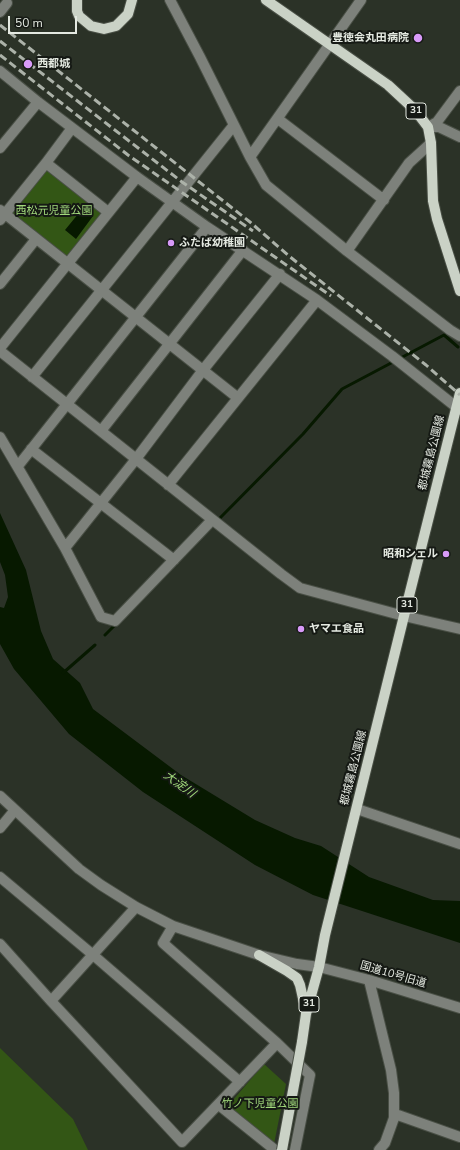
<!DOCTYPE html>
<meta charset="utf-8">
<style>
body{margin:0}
#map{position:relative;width:460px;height:1150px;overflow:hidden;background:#2b3227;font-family:"Nunito Sans",sans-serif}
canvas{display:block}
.scale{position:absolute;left:8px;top:16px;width:69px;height:18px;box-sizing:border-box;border:2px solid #e4e9e1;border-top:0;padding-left:5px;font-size:12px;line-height:14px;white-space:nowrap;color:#e4e9e1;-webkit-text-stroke:3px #151914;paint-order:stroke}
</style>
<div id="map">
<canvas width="460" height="1150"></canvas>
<div class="scale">50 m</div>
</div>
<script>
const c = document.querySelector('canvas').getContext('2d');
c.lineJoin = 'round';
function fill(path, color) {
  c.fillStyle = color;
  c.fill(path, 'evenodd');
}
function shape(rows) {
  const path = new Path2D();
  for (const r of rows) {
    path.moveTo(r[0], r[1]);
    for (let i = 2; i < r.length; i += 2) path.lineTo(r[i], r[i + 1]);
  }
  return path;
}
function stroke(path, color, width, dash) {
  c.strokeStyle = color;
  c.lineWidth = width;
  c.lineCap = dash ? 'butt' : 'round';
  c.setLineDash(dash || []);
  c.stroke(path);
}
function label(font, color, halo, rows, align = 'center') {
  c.font = font + ' "Nunito Sans","Noto Sans JP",sans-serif';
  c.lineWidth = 4;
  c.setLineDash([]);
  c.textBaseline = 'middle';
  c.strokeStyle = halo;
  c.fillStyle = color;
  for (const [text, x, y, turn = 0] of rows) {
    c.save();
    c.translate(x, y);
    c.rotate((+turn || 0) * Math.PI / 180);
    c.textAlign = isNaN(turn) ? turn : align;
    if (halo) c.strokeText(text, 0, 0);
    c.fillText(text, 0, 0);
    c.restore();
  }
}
const green = shape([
 [46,163,108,212,68,264,5,214],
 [0,1048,73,1119,88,1150,0,1150],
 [264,1064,286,1084,274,1144,227,1107]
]);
const water = shape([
 [83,208,93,216,76,239,65,230],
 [0,513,26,570,41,631,53,659,80,683,93,709,181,775,255,820,295,838,321,846,369,877,433,900,460,901,460,943,313,895,255,865,143,792,69,734,14,669,0,644,0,607,4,608,8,597,5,575,0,562]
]);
const stream = shape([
 [217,521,303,434,342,389,444,335,458,347],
 [105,635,116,624],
 [63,673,95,645]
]);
const minor = shape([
 [170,0,200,57,250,157,266,185,347,251,450,330,460,336],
 [0,12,7,3],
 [0,71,38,102,137,177,207,227,317,300,392,356,460,410],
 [278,119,384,200],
 [428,127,437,122,460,91],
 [428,127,439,127,460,137],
 [0,148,38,102],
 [250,157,361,0],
 [46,163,108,212],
 [0,210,238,398],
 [0,220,46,163,72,128],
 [347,251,409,163,431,143],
 [0,284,36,239],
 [0,348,137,177],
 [0,351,281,574,300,588,404,616,460,629],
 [32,377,234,125],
 [101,431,243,250],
 [0,437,65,548,101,617,115,621,212,520],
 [31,449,174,560],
 [18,466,207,227],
 [168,485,317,300],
 [65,548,136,459,203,370,280,274],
 [0,796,79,869,101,885,136,907,173,926,259,955,297,964,319,967,369,980,460,1008],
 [357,809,460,844],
 [0,828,15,810],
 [0,877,92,954,240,1082],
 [0,944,51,1001,182,1142,277,1043,163,943,173,926],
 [369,980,391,1070,394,1093,394,1118,385,1143,379,1150],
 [51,1001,136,907],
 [277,1043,310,1075,295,1150],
 [219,1105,275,1150],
 [395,1114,460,1137]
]);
const major = shape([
 [77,0,77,11,79,16,91,26,104,29,116,26,128,14,132,0],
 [266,0,388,85,415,110,428,127,431,143,433,201,437,219,460,291],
 [259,955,287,971,297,978,300,985,306,1012],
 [302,1042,306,1014,319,967,325,935,404,616,460,393]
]);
const rail = shape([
 [0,25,250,222,289,256,426,365,460,395],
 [0,41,182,182,253,231],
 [0,55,128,155,331,296]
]);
const majorBridge = shape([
 [282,1150,302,1042]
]);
const markers = [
 [418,38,5,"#d89af8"],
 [28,64,5,"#d89af8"],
 [171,243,4,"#d89af8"],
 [446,554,4,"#d89af8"],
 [301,629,4,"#d89af8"]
];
const shields = [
 [416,111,20],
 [407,605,20],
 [309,1004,20]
];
const shieldNames = [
 ["31",416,111],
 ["31",407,605],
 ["31",309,1004]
];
const poiNames = [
 ["豊徳会丸田病院",409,38,"right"],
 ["西都城",37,64],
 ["ふたば幼稚園",179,243],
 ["昭和シェル",438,554,"right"],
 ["ヤマエ食品",309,629]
];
const parkNames = [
 ["西松元児童公園",54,211],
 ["竹ノ下児童公園",260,1104]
];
const streetNames = [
 ["都城霧島公園線",432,453,-76],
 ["都城霧島公園線",354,768,-76],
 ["国道10号旧道",393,975,16]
];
const waterNames = [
 ["大淀川",179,785,36]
];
fill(green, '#335615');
fill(water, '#071900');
stroke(stream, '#071900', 3);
stroke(minor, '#494f45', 12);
stroke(major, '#494f45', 12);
stroke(minor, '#7d817b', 10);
stroke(major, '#cad2c6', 10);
stroke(rail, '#acb2a9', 3, [8, 4]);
stroke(majorBridge, '#494f45', 12, []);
stroke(majorBridge, '#cad2c6', 10);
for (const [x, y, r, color] of markers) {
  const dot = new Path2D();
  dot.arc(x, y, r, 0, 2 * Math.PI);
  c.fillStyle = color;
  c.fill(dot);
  stroke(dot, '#151914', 1.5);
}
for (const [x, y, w] of shields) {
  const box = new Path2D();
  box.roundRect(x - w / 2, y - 8, w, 16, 3);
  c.fillStyle = '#151914';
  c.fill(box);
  stroke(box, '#e4e9e1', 1);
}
label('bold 10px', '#e4e9e1', null, shieldNames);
label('bold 11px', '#e4e9e1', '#151914', poiNames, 'left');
label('11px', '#a2d97c', '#151914', parkNames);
label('11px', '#e4e9e1', '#151914', streetNames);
label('italic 12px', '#9fd779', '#151914', waterNames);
</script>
